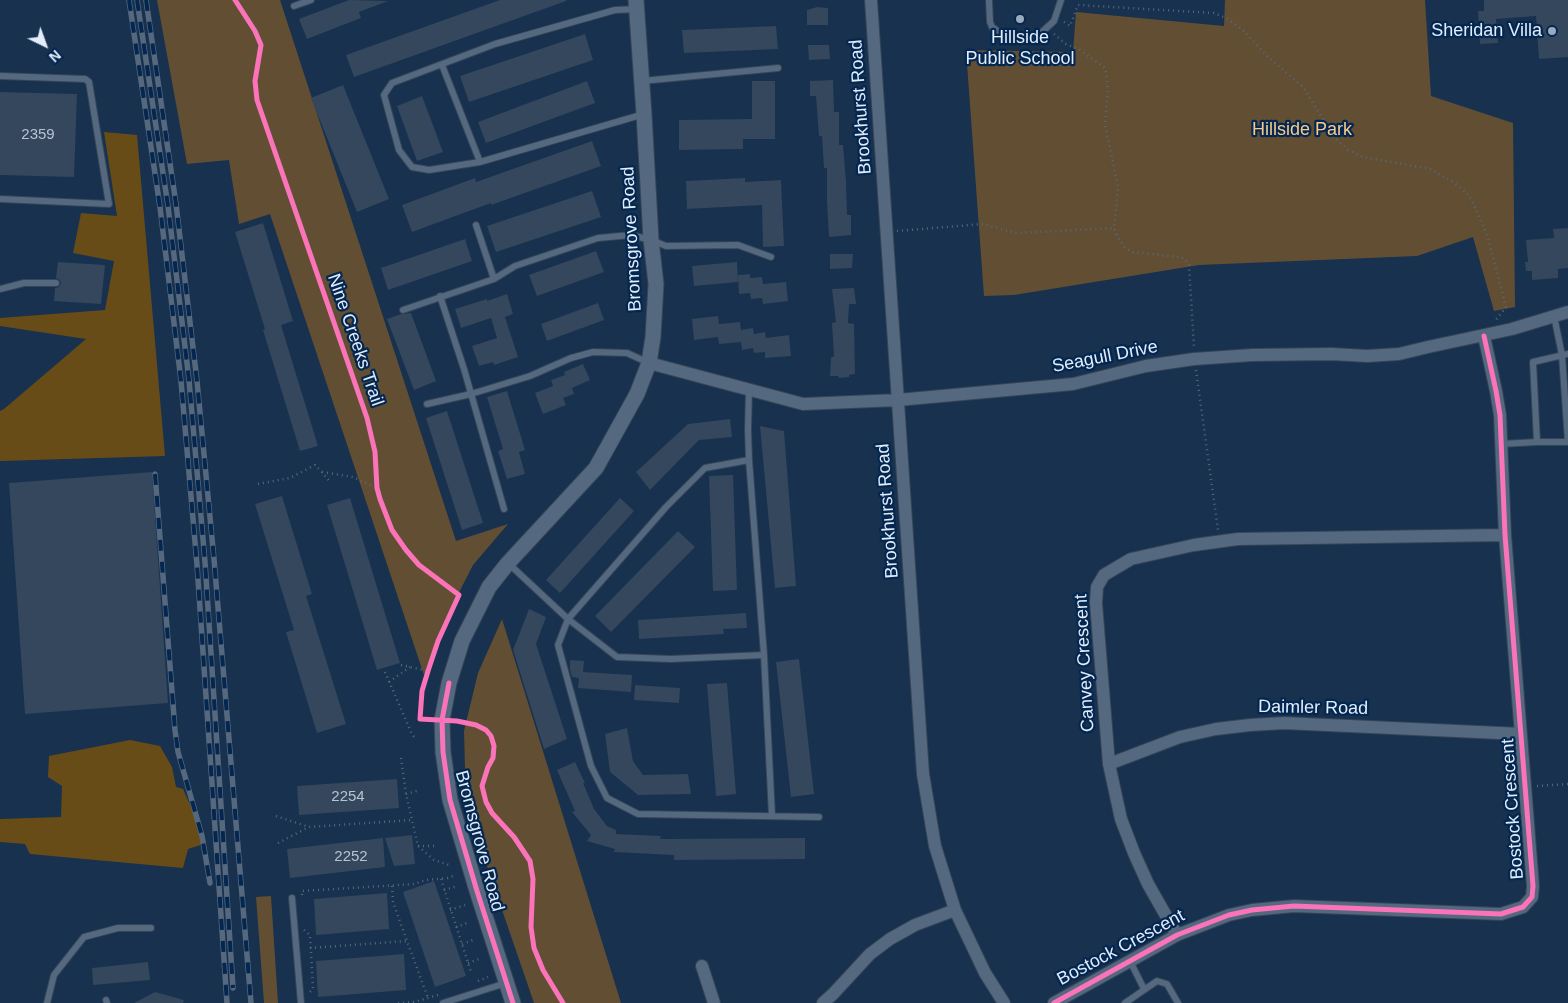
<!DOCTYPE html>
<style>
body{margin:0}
#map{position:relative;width:1568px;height:1003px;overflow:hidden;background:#17314e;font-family:Arial,sans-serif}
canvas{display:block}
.north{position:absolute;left:20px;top:20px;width:50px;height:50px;-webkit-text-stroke:4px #032750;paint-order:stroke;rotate:138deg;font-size:14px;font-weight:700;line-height:20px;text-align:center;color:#e2ecfa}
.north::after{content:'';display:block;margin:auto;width:18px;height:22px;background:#e2ecfa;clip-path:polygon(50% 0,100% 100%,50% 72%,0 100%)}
</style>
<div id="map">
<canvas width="1568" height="1003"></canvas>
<div class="north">N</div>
</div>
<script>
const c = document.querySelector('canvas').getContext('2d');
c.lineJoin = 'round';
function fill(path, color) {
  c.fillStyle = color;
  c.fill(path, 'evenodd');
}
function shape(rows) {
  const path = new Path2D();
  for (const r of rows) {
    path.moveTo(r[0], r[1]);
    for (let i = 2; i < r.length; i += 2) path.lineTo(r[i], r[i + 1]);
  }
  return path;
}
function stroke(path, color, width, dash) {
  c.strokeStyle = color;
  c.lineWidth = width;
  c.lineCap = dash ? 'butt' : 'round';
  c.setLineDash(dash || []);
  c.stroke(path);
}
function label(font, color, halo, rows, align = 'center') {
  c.font = font + ' Arial,sans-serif';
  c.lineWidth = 4.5;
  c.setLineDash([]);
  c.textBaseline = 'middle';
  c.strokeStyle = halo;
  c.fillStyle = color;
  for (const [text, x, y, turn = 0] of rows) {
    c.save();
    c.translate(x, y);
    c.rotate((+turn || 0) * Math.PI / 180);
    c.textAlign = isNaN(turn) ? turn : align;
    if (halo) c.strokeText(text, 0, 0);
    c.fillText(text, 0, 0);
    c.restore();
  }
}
const green = shape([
 [157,0,280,0,456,541,508,524,473,565,448,614,424,675,270,214,239,224,229,160,187,164],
 [1225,0,1425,0,1431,96,1513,123,1515,307,1494,311,1473,237,1417,256,1199,265,1014,295,984,296,966,50,1073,52,1076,12,1224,26],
 [502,619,621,1003,534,1003,466,805,464,731,478,673],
 [271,896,278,1003,264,1003,256,897]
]);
const forest = shape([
 [104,132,137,135,165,456,0,461,0,411,4,409,86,339,0,326,0,318,105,310,114,261,73,253,81,213,117,216],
 [130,740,160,746,172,767,176,787,183,789,201,829,201,845,188,849,183,868,30,854,25,844,0,842,0,819,61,817,62,786,48,777,49,756]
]);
const building = shape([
 [349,0,388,1,359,12,361,18,307,39,299,19],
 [500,0,566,0,566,1,354,77,346,55],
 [1484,0,1568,0,1568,57,1539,59,1536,16,1496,19,1498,43,1480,44,1478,11,1484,11],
 [817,7,828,8,828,25,807,25,807,10],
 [776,26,778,49,684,53,682,30],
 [585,34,593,60,469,102,460,76],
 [808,45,829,45,830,59,809,60],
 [833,80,834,112,839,112,839,145,843,145,846,181,847,215,851,215,851,235,829,237,827,202,827,168,824,168,822,136,819,136,816,96,810,96,810,81],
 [587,81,595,103,486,143,478,122],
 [752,81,775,81,775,139,743,139,743,149,679,150,679,120,752,119],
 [343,85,389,199,357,212,311,98],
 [0,92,77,94,74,177,0,175],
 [422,96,443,152,417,161,397,106],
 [592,141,601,166,491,205,491,203,412,232,402,205,475,178,476,182],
 [745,178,745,182,781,180,784,246,763,247,762,205,687,209,686,181],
 [592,191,601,217,496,252,487,226],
 [263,223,293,321,281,325,318,446,300,451,263,330,265,329,235,232],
 [1568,228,1568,268,1558,269,1558,278,1532,280,1532,271,1526,271,1525,262,1528,262,1526,240,1554,238,1553,229],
 [465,239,472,261,388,290,381,268],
 [596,251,604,272,537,296,529,275],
 [830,254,853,254,852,268,830,269],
 [58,262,105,265,101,304,54,301,55,288,59,287,61,283,60,280,56,278],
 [737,262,738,282,694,286,692,266],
 [750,274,750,278,762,277,763,284,786,282,788,301,763,304,762,298,751,299,750,293,739,294,738,275],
 [854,288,856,304,849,304,848,323,854,324,855,374,849,375,849,377,839,378,838,376,830,376,831,357,834,357,832,323,836,322,832,289],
 [507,294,513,314,505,317,518,357,494,365,493,362,479,366,472,346,497,338,491,318,461,328,455,309,487,299,487,301],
 [598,303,604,320,547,341,541,324],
 [411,313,436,381,414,390,387,319,401,314],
 [718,316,719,324,740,322,741,330,753,328,754,334,765,332,766,338,789,335,791,356,765,358,765,352,754,353,753,348,742,350,741,342,719,344,718,337,694,340,692,319],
 [583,364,590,380,572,388,574,394,563,398,566,405,543,414,535,393,553,386,551,380,565,375,564,372],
 [507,391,525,450,519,452,525,474,507,479,498,451,503,449,487,397],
 [447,411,483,523,462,530,426,418],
 [730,419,732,437,699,440,650,490,636,472,688,424],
 [760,426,784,431,796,586,775,588],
 [152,472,168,703,25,714,9,483],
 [733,475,737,590,713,591,709,476],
 [282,496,312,594,306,596,346,724,317,733,286,632,294,630,255,504],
 [350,498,400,663,377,670,327,505],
 [620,498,634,511,560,593,546,580],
 [678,531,695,547,611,632,595,616],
 [529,609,546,617,536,644,567,739,544,749,513,650],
 [746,613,747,628,723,629,724,634,639,639,638,620],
 [799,659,814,794,791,797,776,662],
 [570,660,584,661,583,672,632,675,631,692,578,688,579,678,572,677,570,669],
 [727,683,736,794,716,796,707,684],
 [635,685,680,688,679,703,634,700],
 [627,728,633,761,643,775,688,774,691,794,638,795,610,772,605,734],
 [575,762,585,783,583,783,594,809,607,826,616,830,616,834,661,836,660,839,805,838,805,859,674,860,674,855,614,852,615,849,587,841,591,835,572,812,575,811,557,770],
 [397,779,399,808,299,815,297,786],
 [412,835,415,864,394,866,385,838],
 [383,838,385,867,290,878,287,849],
 [434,881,466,976,435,987,403,892],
 [387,893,389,929,316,935,314,899],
 [404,954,406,990,318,997,316,961],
 [148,962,150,980,93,985,92,968],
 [155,992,184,1000,183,1003,134,1003]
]);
const path = shape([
 [1064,22,1070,26,1078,5,1214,13,1228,19,1244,31,1267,56,1303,87,1334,137,1348,150,1363,157,1430,169,1453,182,1467,193,1474,205,1488,238,1506,307,1495,321],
 [1054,34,1066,44,1080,50,1105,68,1108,88,1105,124,1118,187,1114,228,1117,236,1125,248,1133,252,1180,257,1185,259,1189,265,1194,347],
 [897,231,983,224,1016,233,1114,228],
 [1196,370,1218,530],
 [322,472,353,477,377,488],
 [258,484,290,478,315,465,322,472,330,482],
 [401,665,428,671],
 [385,672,411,732,416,740],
 [389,682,410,667],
 [401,758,406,794,418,846,434,860,449,865],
 [1537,786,1568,784],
 [406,794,420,790],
 [276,816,309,827,412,820],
 [278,843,309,827],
 [418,846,434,846],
 [441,879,471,972],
 [392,886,393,902,407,941],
 [444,890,458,886],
 [302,895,302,891,414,884,426,880,448,878,455,875],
 [450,910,465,905],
 [456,927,470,922],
 [304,930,310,935,313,989,309,993],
 [462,944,476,939],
 [310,948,407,941,428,998],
 [468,963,482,958],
 [478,981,488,977],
 [398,1003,414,1002,438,995]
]);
const service = shape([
 [989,0,990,22,992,27,1000,33,1009,37,1022,38,1033,36,1042,32,1054,21,1061,0],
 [294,6,311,0],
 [637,9,615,10,495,44,392,83,384,95,399,150,412,167,429,170,480,162,644,114],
 [442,65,480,162],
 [0,76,85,79,89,82,109,204,0,199],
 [642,81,778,68],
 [476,225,494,279],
 [0,289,24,283,56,283],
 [440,296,464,369,504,509],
 [403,310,494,279,515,266,598,238,631,235,651,240,666,246,738,245,771,257],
 [427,404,471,394,530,376,571,358,593,352,627,353,649,363],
 [1537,442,1533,362,1568,354],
 [1501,444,1537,442,1568,442,1562,355,1554,316],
 [749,460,705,468,666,507,568,619,558,645,591,766,607,798,638,814,819,817],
 [509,564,568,619,617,657,671,659,764,655,749,460,748,430,749,389],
 [764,655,772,816],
 [292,898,301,1003],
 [1130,961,1144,989],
 [106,1000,107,1003],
 [47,1003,54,975,84,937,118,928,151,928],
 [443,1003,506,983],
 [1125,1003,1157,981,1167,984,1178,1003]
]);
const minor = shape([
 [871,0,923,774,935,846,955,910,985,973,1004,1003],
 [649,363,803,404,898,400,1073,384,1146,366,1194,359,1252,355,1332,354,1367,356,1399,354,1428,347,1512,329,1568,312],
 [1109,764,1180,737,1216,729,1250,725,1284,723,1521,734],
 [1177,935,1148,884,1134,853,1121,819,1109,764,1096,603,1097,587,1104,575,1131,559,1194,545,1238,539,1505,535],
 [702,966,714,1003],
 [823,1003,833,994,870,954,890,939,915,925,955,910],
 [1054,1003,1177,935,1229,915,1252,910,1294,906,1501,914,1523,907,1532,897,1533,886,1505,535,1500,415,1496,391,1484,336]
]);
const tertiary = shape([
 [513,1003,477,891,450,800,443,752,442,720,449,683,462,641,489,587,508,563,596,468,637,394,649,363,653,337,656,284,651,240,644,114,636,0]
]);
const rail = shape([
 [129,0,160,207,181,381,197,565,227,1003],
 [137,0,168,206,189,380,205,562,233,988],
 [146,0,176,204,197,381,214,559,251,1003],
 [155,474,175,730,178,752,202,836,210,883]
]);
const cycleway = shape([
 [235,0,255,31,261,45,255,81,257,100,367,418,375,452,377,488,380,499,392,530,406,550,419,565,459,595,438,641,428,671,422,691,420,719,457,721,476,725,486,730,491,736,494,746,493,758,488,767,482,786,486,802,492,813,514,837,530,861,533,879,531,927,534,948,543,970,563,1003],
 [449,683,442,720,443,752,450,800,477,891,513,1003],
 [1054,1003,1177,935,1229,915,1252,910,1294,906,1501,914,1523,907,1532,897,1533,886,1505,535,1500,415,1496,391,1484,336]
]);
const markers = [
 [1020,19,5,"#9babbe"],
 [1552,31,5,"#9babbe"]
];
const numberNames = [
 ["2359",38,135],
 ["2254",348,797],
 ["2252",351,857]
];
const poiNames = [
 ["Sheridan Villa",1542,31],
 ["Hillside",1020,38,"center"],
 ["Public School",1020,59,"center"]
];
const streetNames = [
 ["Brookhurst Road",861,107,-94],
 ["Bromsgrove Road",632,239,-93],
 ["Nine Creeks Trail",355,340,71],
 ["Seagull Drive",1105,357,-11],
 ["Brookhurst Road",888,511,-94],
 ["Canvey Crescent",1085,663,-93],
 ["Daimler Road",1313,708,1],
 ["Bostock Crescent",1513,809,-94],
 ["Bromsgrove Road",479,841,75],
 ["Bostock Crescent",1121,948,-28]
];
const parkNames = [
 ["Hillside Park",1302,130]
];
fill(green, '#624f33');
fill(forest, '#684c18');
fill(building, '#34475d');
stroke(service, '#364556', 8);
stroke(minor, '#364556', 14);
stroke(tertiary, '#364556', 17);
stroke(path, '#57687c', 2.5, [1, 4]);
stroke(service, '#54687f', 6);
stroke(minor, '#54687f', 12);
stroke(tertiary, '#54687f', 15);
stroke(rail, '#56687e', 5.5);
stroke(rail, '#032750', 4, [11]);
stroke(cycleway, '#fb73b8', 5);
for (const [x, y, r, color] of markers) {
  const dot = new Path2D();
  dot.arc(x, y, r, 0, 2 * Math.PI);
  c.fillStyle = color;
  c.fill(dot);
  stroke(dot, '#032750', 2);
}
label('15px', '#b6c3d3', null, numberNames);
label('18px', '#e2ecfa', '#032750', poiNames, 'right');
label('18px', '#e2ecfa', '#032750', streetNames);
label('18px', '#f8ca8a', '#032750', parkNames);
</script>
